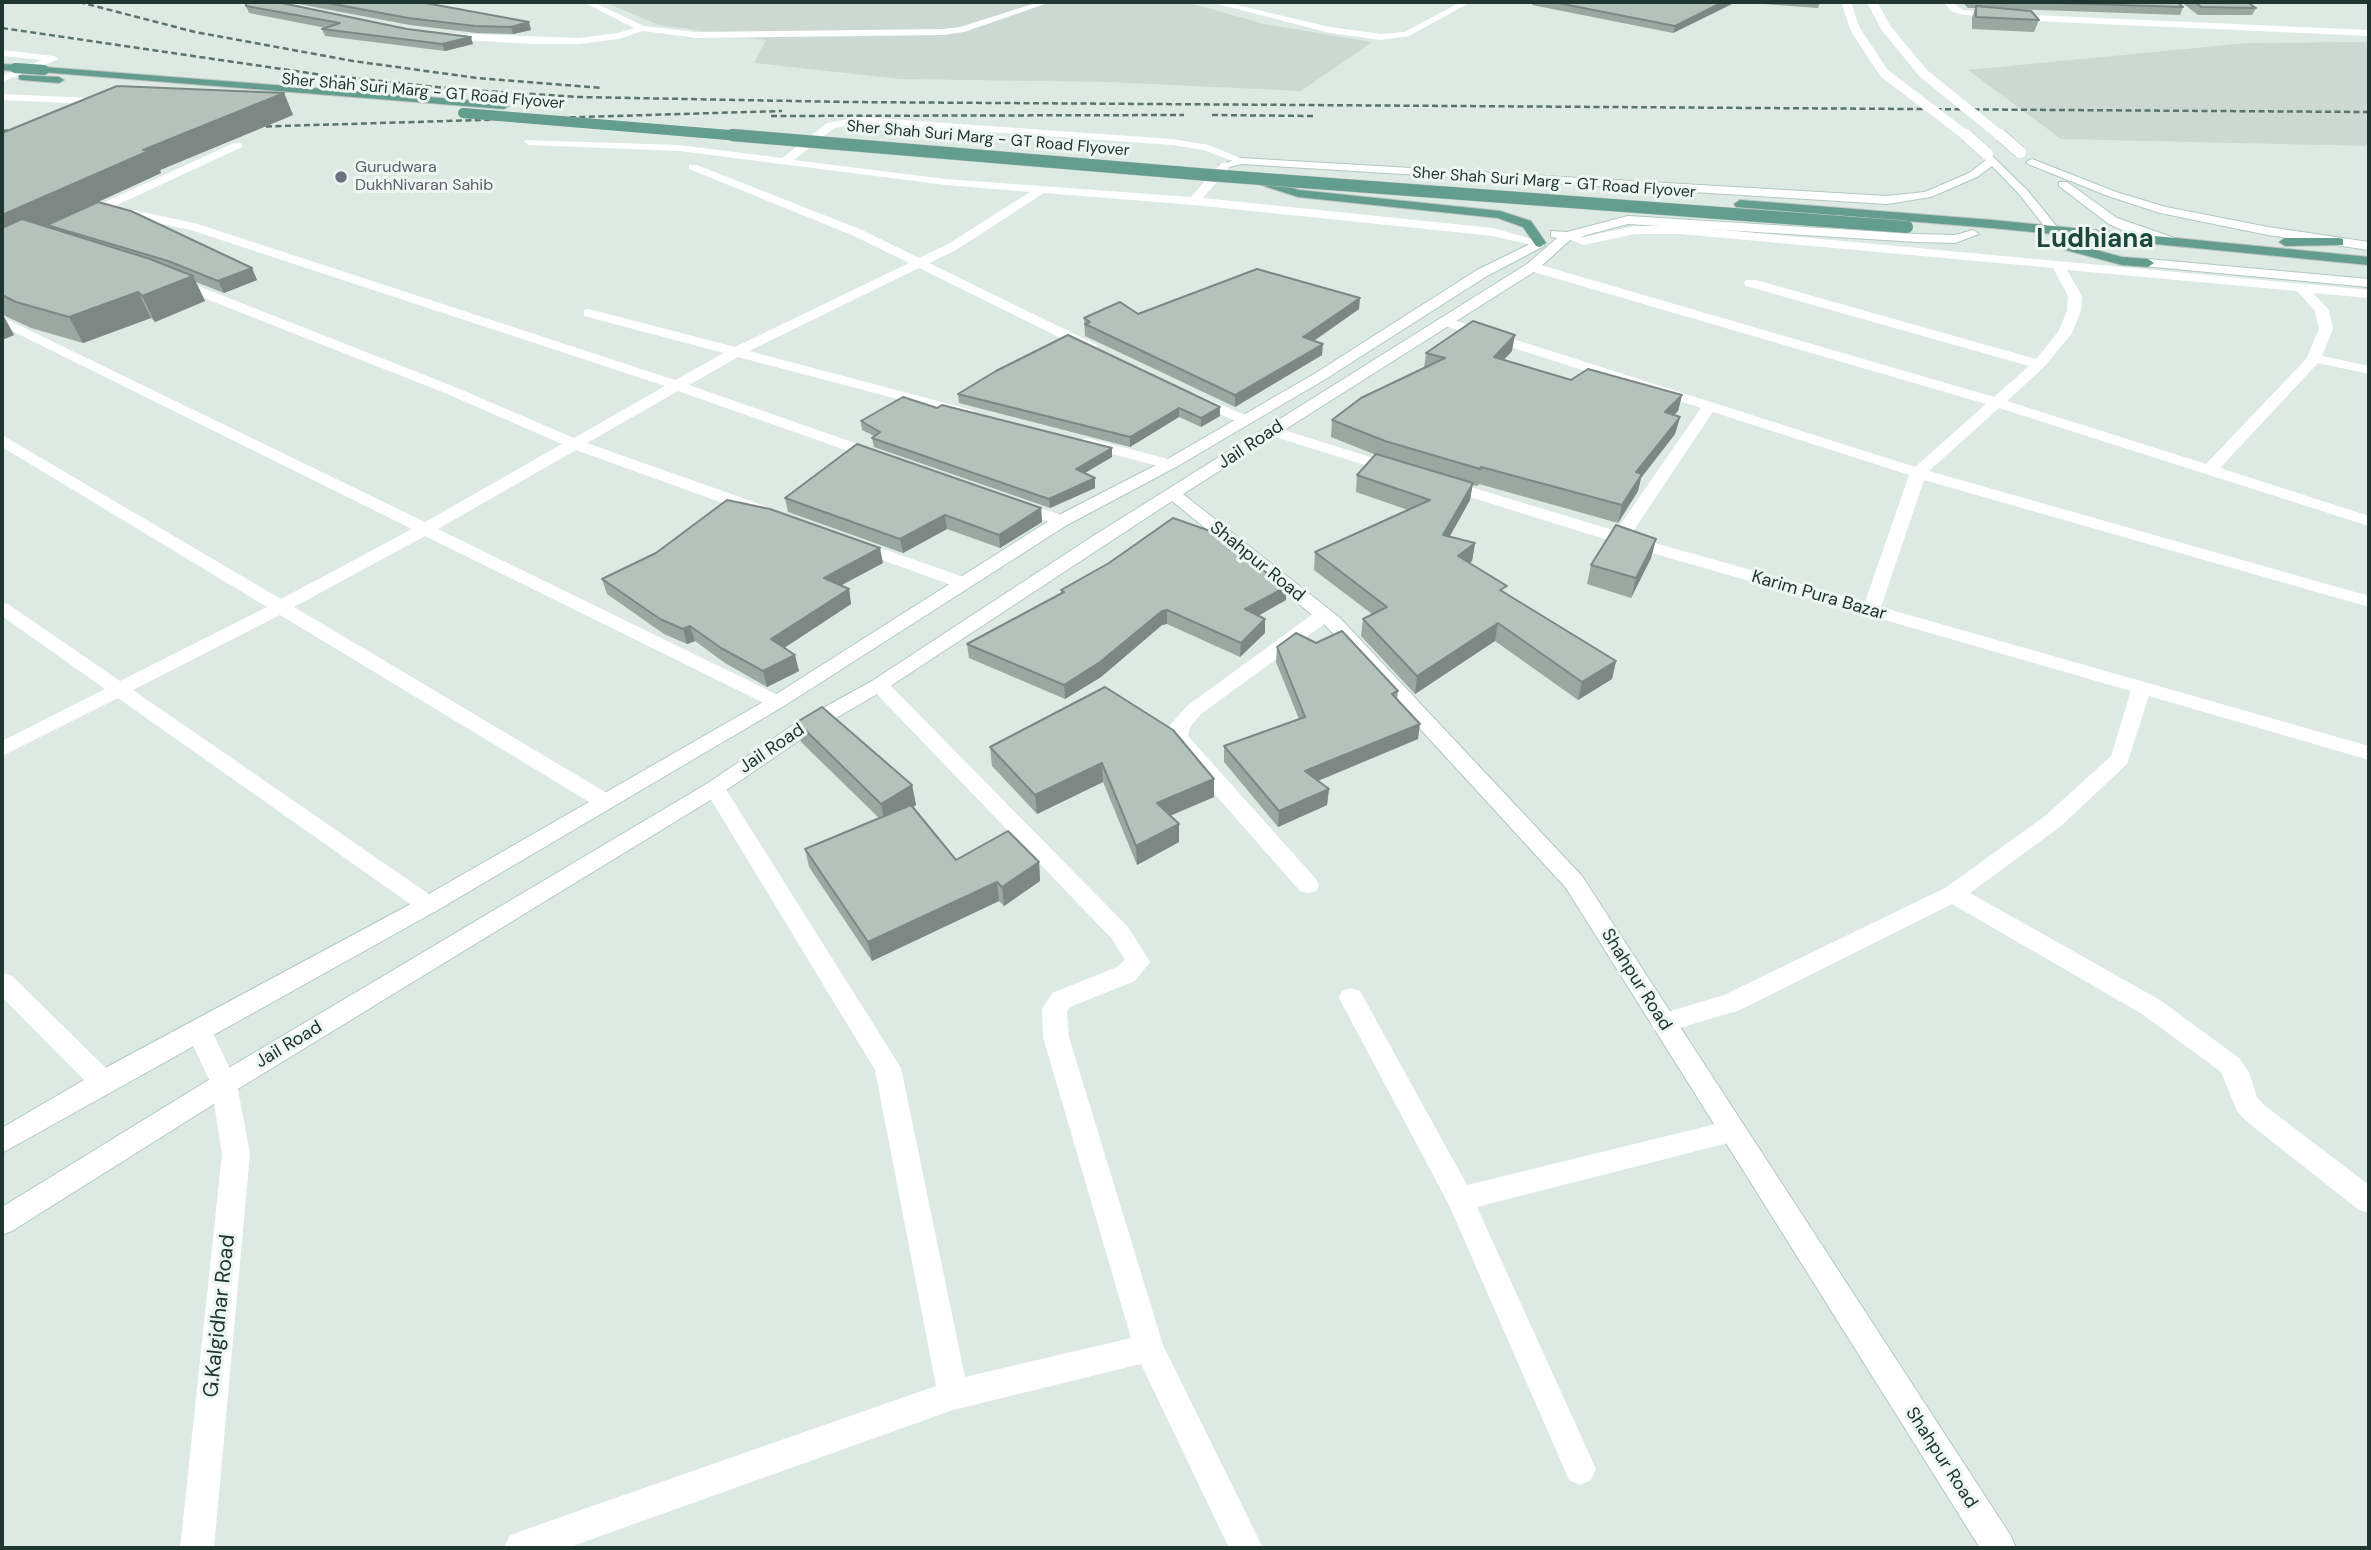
<!DOCTYPE html>
<style>
body{margin:0}
#map{position:relative;width:2371px;height:1550px;overflow:hidden;background:#dde9e3;font-family:"DM Sans",sans-serif}
canvas{display:block}
.frame{position:absolute;inset:0;border:4px solid #203731;pointer-events:none}
</style>
<div id="map">
<canvas width="2371" height="1550"></canvas>
<div class="frame"></div>
</div>
<script>
const c = document.querySelector('canvas').getContext('2d');
c.lineJoin = 'round';
function fill(path, color) {
  c.fillStyle = color;
  c.fill(path, 'evenodd');
}
function shape(rows) {
  const path = new Path2D();
  for (const r of rows) {
    path.moveTo(r[0], r[1]);
    for (let i = 2; i < r.length; i += 2) path.lineTo(r[i], r[i + 1]);
  }
  return path;
}
function stroke(path, color, width, dash) {
  c.strokeStyle = color;
  c.lineWidth = width;
  c.lineCap = dash ? 'butt' : 'round';
  c.setLineDash(dash || []);
  c.stroke(path);
}
function label(font, color, halo, rows, align = 'center') {
  c.font = font + ' "DM Sans",sans-serif';
  c.lineWidth = 6;
  c.setLineDash([]);
  c.textBaseline = 'middle';
  c.strokeStyle = halo;
  c.fillStyle = color;
  for (const [text, x, y, turn = 0] of rows) {
    c.save();
    c.translate(x, y);
    c.rotate((+turn || 0) * Math.PI / 180);
    c.textAlign = isNaN(turn) ? turn : align;
    if (halo) c.strokeText(text, 0, 0);
    c.fillText(text, 0, 0);
    c.restore();
  }
}
const built = shape([
 [604,2,1186,2,1264,24,1372,42,1301,91,1109,82,901,79,754,63,766,40,659,25],
 [2369,42,2369,146,2061,139,1968,70,2247,43]
]);
const street = shape([
 [583,2,593,2,644,26,696,32,943,29,960,27,1039,2,1051,2,964,32,943,35,696,38,643,31,619,39,579,44,534,44,445,39,440,36,445,33,579,38,618,33,634,28,583,2],
 [1210,2,1224,2,1330,27,1381,34,1404,32,1461,2,1471,2,1409,36,1381,40,1330,33,1210,2],
 [1944,2,1952,2,1963,10,2011,14,2369,30,2369,36,2011,20,1959,14,1951,11,1944,2],
 [2,50,54,56,59,59,2,82,2,76,42,60,2,56,2,50],
 [2,94,112,99,117,102,112,105,2,100,2,94],
 [861,117,1172,139,1209,145,1247,161,1241,164,1203,150,1172,145,861,123,834,128,794,160,946,179,1191,197,1221,163,1225,162,1231,165,1203,198,1493,228,1546,243,1540,247,1493,236,1194,205,1044,193,956,250,929,263,1097,345,1097,351,1087,351,919,268,749,351,972,410,975,413,972,416,962,416,738,357,689,385,886,454,888,457,886,460,874,460,678,391,587,443,768,507,770,511,768,515,756,515,576,450,438,529,784,698,787,702,784,706,770,706,425,536,294,607,612,796,615,801,612,806,604,808,596,806,280,615,133,690,436,899,440,905,436,911,428,913,420,911,118,698,2,756,2,741,105,689,2,616,2,603,8,604,120,681,267,607,2,447,2,435,281,599,412,529,2,326,2,317,425,522,562,444,445,393,168,284,168,278,178,278,455,387,574,438,665,386,191,230,111,213,110,209,100,213,96,212,96,206,234,143,242,143,242,147,115,206,198,224,675,380,724,353,584,316,584,310,589,309,735,347,909,263,854,236,689,169,689,165,697,165,862,230,919,258,948,244,1030,192,946,185,679,151,529,145,524,142,525,140,679,145,782,158,827,123,861,117],
 [1635,226,1681,226,2369,290,2369,298,2313,293,2329,310,2333,329,2322,356,2369,366,2369,374,2318,363,2220,468,2369,516,2369,526,1999,408,1929,471,2369,596,2369,607,1924,480,1881,607,2369,746,2369,760,2149,696,2127,764,2061,826,1970,893,2160,1000,2239,1058,2249,1072,2257,1097,2264,1105,2369,1185,2369,1213,2359,1210,2246,1121,2237,1111,2221,1072,2142,1014,1952,904,1740,1010,1663,1033,1654,1030,1651,1023,1654,1016,1724,995,1945,888,2045,816,2111,756,2131,691,1614,542,1438,487,1436,484,1444,479,1616,531,1701,408,1439,324,1437,321,1444,317,1915,467,1986,404,1527,270,1527,264,1537,264,1994,397,2029,366,1746,286,1744,283,1746,280,1756,280,2036,359,2058,332,2067,311,2068,296,2053,268,1681,234,1635,234,1584,245,1561,236,1567,232,1584,237,1635,226],
 [2067,270,2297,291,2315,311,2319,329,2306,359,2206,464,2007,401,2044,367,2072,333,2081,311,2082,296,2067,270],
 [1713,412,1909,475,1865,602,1630,536,1713,412],
 [1193,393,1250,417,1253,420,1245,425,1240,423,1188,400,1186,397,1188,394,1193,393],
 [1271,426,1402,467,1404,470,1396,475,1390,473,1266,434,1263,431,1271,426],
 [1087,438,1176,461,1178,464,1170,469,1081,446,1079,443,1081,440,1087,438],
 [1016,500,1067,517,1069,521,1061,526,1010,509,1008,505,1016,500],
 [855,539,969,579,972,583,969,587,957,587,849,548,846,544,855,539],
 [1324,609,1333,615,1331,619,1201,714,1190,727,1188,736,1316,879,1319,885,1316,891,1308,893,1300,891,1183,758,1168,737,1170,725,1187,706,1317,611,1324,609],
 [879,679,886,681,1128,927,1150,962,1135,981,1070,1007,1067,1011,1069,1037,1163,1345,1263,1548,1229,1548,1141,1364,953,1410,567,1548,504,1548,509,1536,521,1531,936,1386,875,1070,704,788,708,783,722,783,901,1068,965,1377,1131,1338,1043,1037,1042,1009,1052,993,1117,967,1125,960,1112,939,872,689,869,685,872,681,879,679],
 [2,973,11,975,112,1074,116,1082,112,1090,103,1093,94,1090,2,997,2,973],
 [1351,988,1360,991,1467,1185,1732,1120,1741,1123,1745,1131,1741,1139,1732,1142,1477,1207,1591,1458,1596,1469,1591,1480,1580,1485,1569,1480,1449,1205,1339,998,1342,991,1351,988],
 [199,1020,208,1023,237,1084,250,1154,214,1548,180,1548,222,1154,211,1084,186,1030,190,1023,199,1020]
]);
const secondary = shape([
 [1987,151,2028,191,2070,243,2070,249,2062,249,2020,195,1992,166,1977,177,1931,197,1887,204,1241,164,1225,168,1219,165,1241,158,1887,196,1925,192,1969,173,1986,160,1981,154,1987,151],
 [2032,159,2116,192,2166,207,2268,227,2369,242,2369,250,2268,235,2160,213,2108,196,2028,164,2026,162,2032,159],
 [2059,182,2067,182,2117,218,2189,243,2183,247,2129,233,2109,224,2059,186,2059,182],
 [1628,216,1917,234,1955,235,1973,230,1979,234,1955,243,1917,242,1628,224,1571,239,1537,270,1183,494,1340,618,1582,876,2011,1536,2016,1548,1980,1548,1566,888,1326,626,1172,501,886,689,810,733,722,793,233,1092,12,1231,2,1235,2,1207,215,1076,708,783,796,723,872,681,1093,536,1527,264,1557,238,1551,237,1551,231,1567,232,1628,216],
 [1540,239,1544,240,1544,246,1487,276,1324,380,1176,467,1067,525,784,706,436,911,2,1153,2,1128,94,1074,420,899,770,698,1055,517,1164,461,1314,374,1477,270,1540,239],
 [2148,259,2369,279,2369,287,2143,266,2142,263,2148,259]
]);
const primary = shape([
 [2,64,15,65,20,68,15,71,2,70,2,64],
 [44,67,504,103,509,106,504,109,41,72,41,68,44,67],
 [19,75,59,77,64,80,59,83,22,80,19,79,19,75],
 [1250,175,1299,190,1500,211,1531,221,1546,243,1540,247,1536,246,1523,227,1498,218,1298,197,1246,180,1246,176,1250,175],
 [1740,200,1992,220,2369,257,2369,265,1992,228,1736,207,1734,204,1740,200],
 [2339,238,2343,239,2343,245,2285,246,2279,242,2285,238,2339,238],
 [2066,242,2122,257,2148,259,2154,263,2148,267,2122,265,2062,249,2062,243,2066,242]
]);
const rail = shape([
 [79,2,195,32,353,61,477,78,603,88],
 [2,28,316,74,455,89,578,97,847,102,2369,112],
 [1212,115,1313,116],
 [771,116,1184,115],
 [247,127,782,111],
 [2,131,29,129]
]);
const secondaryBridgeFar1 = shape([
 [1846,2,1855,29,1884,73,1968,137],
 [1872,2,1886,28,1923,73,2002,137]
]);
const secondaryBridge = shape([
 [1966,135,1987,154],
 [2000,135,2020,152]
]);
const primaryBridgeFar1 = shape([
 [15,68,44,70],
 [463,113,753,137]
]);
const primaryBridge = shape([
 [732,135,1209,175,1907,227]
]);
const wall = shape([
 [288,2,420,2,531,30,513,34,477,33,410,25],
 [1533,2,1736,2,1673,33,1532,5],
 [1737,2,1820,2,1818,8],
 [1962,2,2177,2,2183,7,2180,15,2013,9,2039,20,2034,32,1972,29,1972,18,1975,8,1968,8],
 [2181,2,2247,2,2256,8,2252,15,2198,15],
 [246,6,473,44,445,51,325,36,322,29,326,28,249,13],
 [284,93,293,115,160,170,161,173,98,202,252,268,257,280,224,293,196,282,205,301,155,322,151,318,83,343,31,328,3,315,14,335,2,340,2,133],
 [1359,309,1314,341,1322,355,1235,407,1085,336,1084,318,1138,314],
 [1512,351,1504,360,1571,380,1682,395,1678,411,1674,415,1680,417,1675,434,1641,478,1638,491,1618,523,1479,484,1478,486,1472,485,1470,500,1450,536,1475,543,1472,561,1469,563,1506,593,1616,661,1612,679,1578,700,1495,641,1415,694,1361,636,1363,619,1372,614,1314,570,1315,552,1408,510,1356,492,1357,475,1376,455,1331,437,1332,420,1424,368,1426,353],
 [958,394,1220,407,1220,416,1201,427,1179,417,1130,447,959,403],
 [937,408,1112,448,1112,457,1085,473,1095,488,1050,508,874,447,872,438,874,436,862,430,861,421],
 [785,498,1041,508,1042,522,1000,548,947,529,903,553,788,512],
 [1656,539,1651,558,1631,598,1587,584,1591,565],
 [883,563,841,585,849,589,851,604,784,648,799,671,767,687,725,663,695,641,687,644,664,634,607,594,602,579],
 [1286,587,1286,600,1258,616,1265,633,1240,657,1167,624,1162,625,1101,677,1065,699,969,658,967,644,1061,594,1061,590],
 [1277,647,1398,691,1397,699,1418,739,1318,781,1329,789,1327,805,1278,827,1224,762,1224,746,1299,719,1276,662],
 [1105,687,1214,797,1170,816,1179,842,1137,865,1103,782,1037,814,992,766,990,747],
 [797,722,912,785,916,805,913,807,956,860,1039,862,1040,881,1004,906,999,901,872,961,809,867,805,849,879,818,801,742]
]);
const shadedWall = shape([
 [1723,2,1736,2,1673,33,1675,26],
 [529,22,531,30,513,34,511,27],
 [471,37,473,44,445,51,442,44],
 [284,93,293,115,160,170,161,173,2,246,2,215,143,150],
 [252,268,257,280,224,293,218,281],
 [193,276,205,301,155,322,142,296],
 [138,292,151,318,83,343,69,317],
 [1360,298,1359,309,1302,349,1303,337],
 [2,313,14,335,2,340],
 [1515,335,1512,351,1491,373,1494,357],
 [1323,344,1322,355,1235,407,1235,395],
 [1682,395,1678,411,1661,428,1665,412],
 [1220,407,1220,416,1201,427,1201,418],
 [1179,408,1179,417,1130,447,1130,437],
 [1680,417,1675,434,1641,478,1638,491,1618,523,1622,505,1636,472],
 [1112,448,1112,457,1076,478,1076,469],
 [1095,478,1095,488,1050,508,1049,499],
 [1473,483,1470,500,1441,552,1443,535],
 [1041,508,1042,522,1000,548,999,535],
 [945,515,947,529,903,553,900,539],
 [1656,539,1651,558,1631,598,1636,578],
 [1475,543,1472,561,1455,573,1458,556],
 [880,548,883,563,827,593,824,578],
 [1286,587,1286,600,1245,623,1245,609],
 [849,589,851,604,775,654,771,639],
 [1167,610,1167,624,1162,625,1101,677,1065,699,1064,685,1162,611],
 [1265,619,1265,633,1240,657,1241,643],
 [1498,623,1495,641,1415,694,1417,676],
 [690,626,695,641,687,644,683,629],
 [795,655,799,671,767,687,763,671],
 [1616,661,1612,679,1578,700,1582,682],
 [1420,724,1418,739,1303,787,1305,771],
 [1102,763,1103,782,1037,814,1035,795],
 [1214,779,1214,797,1157,821,1157,803],
 [912,785,916,805,885,824,881,804],
 [1329,789,1327,805,1278,827,1279,811],
 [1179,824,1179,842,1137,865,1136,846],
 [1039,862,1040,881,1004,906,1002,887],
 [997,882,999,901,872,961,868,942]
]);
const building = shape([
 [246,2,277,2,407,29,471,37,442,44,322,29,340,23,246,6,246,2],
 [323,2,420,2,529,22,511,27,475,26,408,18,323,2],
 [1553,2,1723,2,1675,26,1553,2],
 [2026,2,2177,2,2183,7,2026,2],
 [2195,2,2247,2,2256,8,2201,7,2195,2],
 [1976,6,2031,11,2039,20,1976,17,1976,6],
 [117,86,284,93,143,150,151,150,2,215,2,133,117,86],
 [98,202,131,211,252,268,218,281,168,261,47,225,98,202],
 [22,219,150,259,193,276,142,296,138,292,69,317,16,302,2,295,2,228,22,219],
 [1257,269,1360,298,1303,337,1323,344,1235,395,1085,324,1090,322,1084,318,1120,302,1138,314,1257,269],
 [1473,321,1515,335,1494,357,1571,380,1588,369,1682,395,1665,412,1680,417,1636,472,1642,474,1622,505,1481,467,1480,469,1385,441,1332,420,1361,398,1445,358,1426,353,1473,321],
 [1068,335,1220,407,1201,418,1179,408,1130,437,958,394,996,371,1068,335],
 [903,397,937,408,942,405,1112,448,1076,469,1095,478,1049,499,872,438,880,432,861,421,903,397],
 [857,444,1041,508,999,535,945,515,900,539,785,498,857,444],
 [1376,454,1473,483,1443,535,1475,543,1458,556,1507,586,1500,590,1616,661,1582,682,1498,623,1417,676,1363,619,1387,607,1315,552,1430,500,1357,475,1376,454],
 [727,500,770,509,880,548,824,578,849,589,771,639,795,655,763,671,721,648,690,626,683,629,660,619,602,579,656,553,727,500],
 [1173,518,1210,531,1286,587,1245,609,1265,619,1241,643,1167,610,1162,611,1100,662,1064,685,967,644,1064,592,1061,590,1109,563,1173,518],
 [1616,525,1656,539,1636,578,1591,565,1616,525],
 [1342,631,1398,691,1392,694,1420,724,1305,771,1329,789,1279,811,1224,746,1305,717,1277,647,1296,633,1316,643,1342,631],
 [1105,687,1173,730,1214,779,1157,803,1179,824,1136,846,1102,763,1035,795,990,747,1105,687],
 [822,707,912,785,881,804,797,722,822,707],
 [911,805,956,860,1008,831,1039,862,1002,887,997,882,868,942,805,849,911,805]
]);
const markers = [
 [341,177,7,"#6b7280"]
];
const farStreetnames = [
 ["Sher Shah Suri Marg - GT Road Flyover",423,92,5],
 ["Sher Shah Suri Marg - GT Road Flyover",988,139,5],
 ["Sher Shah Suri Marg - GT Road Flyover",1554,183,4]
];
const farWorshipnames = [
 ["Gurudwara",355,168],
 ["DukhNivaran Sahib",355,186]
];
const streetNames = [
 ["Jail Road",1251,445,-33],
 ["Shahpur Road",1257,562,39],
 ["Karim Pura Bazar",1819,596,16],
 ["Jail Road",772,749,-34],
 ["Shahpur Road",1636,980,58],
 ["Jail Road",289,1045,-31],
 ["Shahpur Road",1941,1458,57]
];
const nearStreetnames = [
 ["G.Kalgidhar Road",220,1316,-84]
];
const farTownnames = [
 ["Ludhiana",2095,240]
];
fill(built, '#ccd8d2');
stroke(secondary, '#b1c8bf', 2);
stroke(primary, '#bcc3c1', 2);
fill(street, '#fff');
fill(secondary, '#fff');
fill(primary, '#639d8d');
stroke(rail, '#5a746c', 2.5, [6, 3.5]);
stroke(secondaryBridgeFar1, '#b1c8bf', 10, []);
stroke(secondaryBridge, '#b1c8bf', 13, []);
stroke(primaryBridgeFar1, '#bcc3c1', 10, []);
stroke(primaryBridge, '#bcc3c1', 13, []);
stroke(secondaryBridgeFar1, '#fff', 10);
stroke(secondaryBridge, '#fff', 12);
stroke(primaryBridgeFar1, '#639d8d', 10);
stroke(primaryBridge, '#639d8d', 12);
fill(wall, '#9aa8a2');
fill(shadedWall, '#7d8884');
fill(building, '#b3c3bc');
stroke(building, '#7d8884', 2);
for (const [x, y, r, color] of markers) {
  const dot = new Path2D();
  dot.arc(x, y, r, 0, 2 * Math.PI);
  c.fillStyle = color;
  c.fill(dot);
  stroke(dot, '#edf6f1', 2.5);
}
label('16px', '#203731', '#edf6f1', farStreetnames);
label('16px', '#5b616d', '#edf6f1', farWorshipnames, 'left');
label('18px', '#203731', '#edf6f1', streetNames);
label('21px', '#203731', '#edf6f1', nearStreetnames);
label('bold 26px', '#1d483d', '#edf6f1', farTownnames);
</script>
